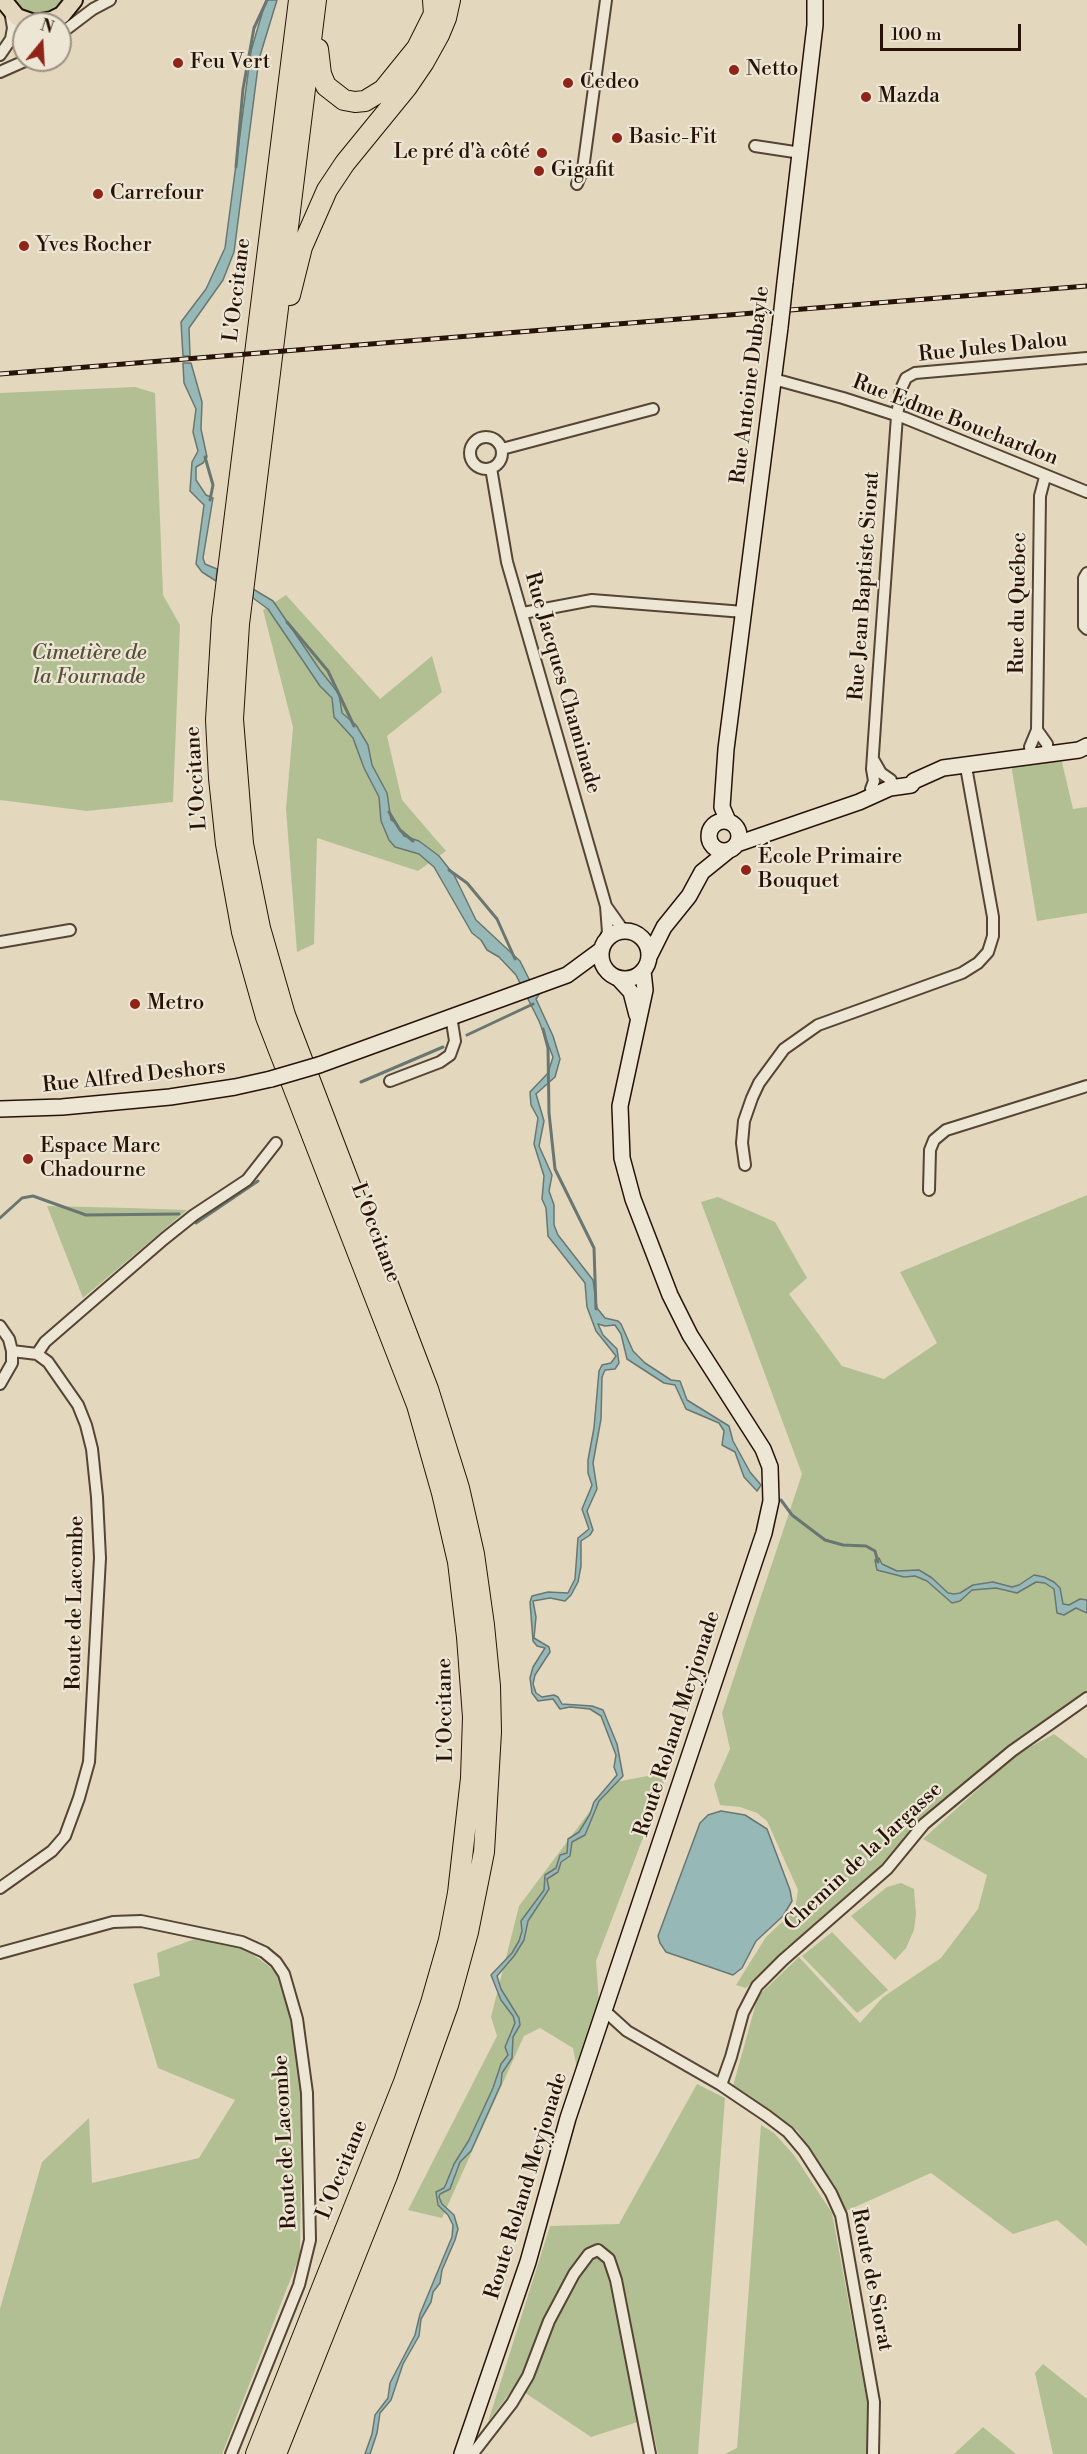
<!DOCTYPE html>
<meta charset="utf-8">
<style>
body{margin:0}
#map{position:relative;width:1087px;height:2454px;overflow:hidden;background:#e3d8bd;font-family:"Libre Bodoni",serif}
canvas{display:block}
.north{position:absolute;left:12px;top:12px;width:60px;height:60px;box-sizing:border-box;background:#ede6d4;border:2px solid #9e9182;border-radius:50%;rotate:18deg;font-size:16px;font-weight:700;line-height:24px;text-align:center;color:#271207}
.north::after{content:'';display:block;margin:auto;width:21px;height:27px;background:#8f2418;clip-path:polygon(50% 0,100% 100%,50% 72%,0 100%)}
.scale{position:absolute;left:880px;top:24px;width:141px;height:27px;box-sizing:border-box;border:3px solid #271207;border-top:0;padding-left:8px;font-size:18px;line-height:21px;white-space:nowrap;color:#271207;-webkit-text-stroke:4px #ede6d4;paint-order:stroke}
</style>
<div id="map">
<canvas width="1087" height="2454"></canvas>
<div class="north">N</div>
<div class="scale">100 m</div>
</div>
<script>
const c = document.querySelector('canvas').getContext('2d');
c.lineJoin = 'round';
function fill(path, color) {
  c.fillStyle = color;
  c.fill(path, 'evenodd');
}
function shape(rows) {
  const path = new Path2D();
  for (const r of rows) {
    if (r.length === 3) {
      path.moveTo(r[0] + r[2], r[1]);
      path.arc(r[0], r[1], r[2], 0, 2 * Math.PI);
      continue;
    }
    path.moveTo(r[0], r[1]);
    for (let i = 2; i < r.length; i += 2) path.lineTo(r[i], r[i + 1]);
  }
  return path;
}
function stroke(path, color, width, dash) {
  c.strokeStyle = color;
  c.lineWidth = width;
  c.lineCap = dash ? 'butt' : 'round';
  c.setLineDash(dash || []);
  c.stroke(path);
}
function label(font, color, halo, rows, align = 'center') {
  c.font = font + ' "Libre Bodoni",serif';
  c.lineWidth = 4.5;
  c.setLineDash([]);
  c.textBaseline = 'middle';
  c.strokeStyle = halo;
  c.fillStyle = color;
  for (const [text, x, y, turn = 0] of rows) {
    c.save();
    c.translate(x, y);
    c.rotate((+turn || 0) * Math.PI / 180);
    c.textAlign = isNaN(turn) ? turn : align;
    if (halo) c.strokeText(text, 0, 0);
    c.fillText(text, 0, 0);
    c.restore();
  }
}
const green = shape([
 [10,0,67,0,50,15,28,15],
 [135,387,155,393,163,595,180,625,173,802,87,811,0,800,0,393],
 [286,595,380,699,432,656,442,692,387,736,402,800,446,851,418,871,317,838,314,944,297,952,286,809,293,727,263,610],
 [1061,758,1073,809,1087,807,1087,913,1037,921,1011,764],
 [1087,1195,1087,1692,1011,1745,943,1800,909,1832,887,1860,856,1892,786,1948,746,1988,736,1985,766,1937,795,1910,798,1890,767,1821,757,1813,740,1807,720,1805,714,1785,730,1749,722,1713,802,1474,701,1202,718,1197,775,1222,807,1278,789,1294,842,1366,884,1379,937,1343,900,1272],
 [47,1206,129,1208,187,1210,83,1298],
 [1054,1734,1087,1759,1087,2246,1057,2220,1013,2234,931,2173,846,2211,798,2131,733,2086,758,1996,799,1957,860,2023,883,1997,941,1958,978,1909,987,1875,923,1839,1017,1754],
 [668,1772,596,1961,599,2003,577,2069,573,2048,540,2028,524,2036,442,2218,408,2210,497,2036,491,2017,519,1906,611,1783],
 [901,1883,914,1889,916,1914,914,1930,906,1948,895,1960,851,1916,887,1887],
 [832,1932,888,1990,857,2013,802,1956],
 [200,1937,245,1949,270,1967,283,1981,302,2087,300,2255,222,2454,0,2454,0,2309,42,2162,89,2118,92,2183,199,2158,235,2100,158,2068,133,1984,160,1976,157,1953],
 [697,2084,725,2098,698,2454,658,2454,650,2418,591,2437,515,2386,488,2422,550,2226,619,2224],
 [761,2125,774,2133,794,2155,832,2213,868,2407,868,2454,725,2454,737,2448],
 [1043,2364,1087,2399,1087,2454,1053,2454,1035,2373],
 [983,2427,1016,2454,954,2454]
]);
const water = shape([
 [266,0,277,0,259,59,234,252,223,280,189,328,190,356,183,356,181,322,206,289,225,248,251,51,266,0],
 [183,363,191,363,202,402,201,429,207,457,203,463,196,467,196,480,206,495,213,498,203,558,205,564,217,569,216,581,202,572,196,564,204,505,190,491,192,462,198,451,193,432,196,409,184,383,183,363],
 [253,589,273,601,320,670,339,694,342,713,356,725,368,745,372,765,387,793,391,820,395,822,404,836,419,841,439,856,454,875,476,920,520,961,532,985,540,993,536,999,553,1036,560,1059,555,1077,536,1094,544,1121,539,1146,552,1175,549,1191,554,1205,554,1225,558,1235,593,1280,597,1308,605,1318,618,1321,621,1324,633,1351,645,1363,671,1380,680,1381,687,1400,729,1426,733,1441,750,1472,761,1485,757,1491,744,1477,735,1452,722,1445,724,1431,719,1423,686,1409,675,1385,664,1383,627,1359,621,1334,615,1325,605,1326,598,1324,603,1335,617,1349,619,1363,615,1369,605,1370,602,1377,601,1419,593,1463,597,1489,587,1511,593,1530,590,1535,581,1541,581,1566,578,1582,571,1595,565,1601,550,1598,533,1601,536,1617,534,1638,549,1647,550,1652,535,1675,533,1684,536,1693,542,1697,554,1695,558,1697,562,1704,592,1706,603,1710,617,1744,623,1776,599,1801,585,1835,572,1842,570,1856,561,1862,558,1872,547,1879,549,1889,528,1921,524,1940,514,1956,497,1976,501,1989,519,2018,520,2025,513,2037,512,2058,502,2073,501,2084,471,2151,460,2162,450,2189,440,2194,439,2197,442,2204,454,2215,458,2229,455,2240,442,2270,440,2283,433,2292,431,2302,421,2319,419,2336,403,2364,391,2400,380,2413,377,2433,370,2454,365,2454,372,2434,375,2415,388,2398,390,2383,415,2335,420,2314,452,2237,453,2225,448,2215,438,2205,436,2192,444,2188,446,2184,454,2164,469,2140,493,2088,501,2064,508,2055,505,2047,515,2023,513,2016,501,2000,491,1975,512,1953,519,1941,522,1931,521,1921,544,1890,545,1875,556,1868,560,1855,567,1853,568,1839,579,1832,590,1814,594,1802,617,1775,614,1767,616,1755,601,1716,590,1709,570,1707,560,1709,553,1699,538,1701,532,1693,530,1678,533,1667,545,1648,537,1646,533,1641,530,1602,532,1596,548,1592,568,1593,575,1579,578,1538,589,1529,582,1509,592,1485,588,1473,588,1460,594,1428,599,1371,602,1365,611,1363,616,1356,596,1331,587,1307,585,1283,548,1236,546,1208,542,1199,544,1176,534,1144,538,1118,531,1105,530,1092,548,1073,553,1057,539,1021,516,975,499,957,487,950,481,940,472,933,434,867,419,854,395,847,389,840,381,821,379,797,364,768,353,738,334,717,332,698,320,686,268,609,253,598,253,589],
 [879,1558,882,1564,897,1571,919,1570,932,1578,948,1593,954,1594,960,1593,973,1585,993,1582,1012,1587,1019,1585,1034,1575,1044,1577,1054,1582,1060,1588,1063,1604,1069,1605,1080,1599,1087,1600,1087,1613,1076,1608,1064,1615,1057,1613,1054,1589,1045,1583,1036,1582,1017,1593,996,1588,972,1590,960,1601,952,1603,927,1581,915,1576,904,1577,877,1570,875,1560,879,1558],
 [721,1811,745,1815,767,1829,790,1890,792,1901,783,1916,756,1941,742,1968,733,1975,666,1952,660,1943,658,1936,700,1823,708,1815,721,1811]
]);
const stream = shape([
 [236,167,243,89,254,28,267,0],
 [205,457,213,485,210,500],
 [287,622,328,671,354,726],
 [389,812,400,830,413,841],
 [449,870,467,883,497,919,515,959],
 [543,1029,548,1048,549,1113,555,1169,594,1248,596,1309],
 [467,1035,533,1004],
 [361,1082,443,1047],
 [0,1218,22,1198,33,1196,86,1215,179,1214],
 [196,1223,258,1181],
 [781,1500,792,1515,825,1540,843,1545,866,1546,875,1551,878,1562]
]);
const minor = shape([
 [60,34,93,9,110,0],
 [0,55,11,39,13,28,10,11],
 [0,72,27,60],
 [755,146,801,153],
 [577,184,583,169,606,0],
 [773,382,781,381,843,398,905,418,1087,492],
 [486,453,16],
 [502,449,653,409],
 [491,468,507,562,606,906,608,932,603,944],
 [1087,573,1084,578,1084,626,1087,629],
 [523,613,592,600,744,612],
 [1037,730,1047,744,1048,754],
 [1031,755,1030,747,1037,730,1040,496,1045,477],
 [873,759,881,773,891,780],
 [871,789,874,781,872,769,878,680,897,416,901,389,906,378,915,373,1087,358],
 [606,906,623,930],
 [0,942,70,930],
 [390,1081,440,1062,450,1055,455,1041,451,1016],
 [745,1165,742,1143,744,1121,752,1098,759,1083,784,1049,818,1025,962,973,978,963,988,952,993,936,993,917,966,767],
 [929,1190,930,1150,934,1140,946,1130,1087,1086],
 [0,1326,9,1339,12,1351,12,1363,0,1384],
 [37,1354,45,1342,164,1239,194,1215,247,1180,276,1143],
 [0,1888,52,1851,65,1836,79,1798,89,1762,100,1558,97,1497,92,1449,86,1425,78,1405,48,1362,37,1354,12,1351],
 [0,1953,113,1922,141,1921,242,1942,264,1952,276,1962,284,1974,297,2019,307,2093,310,2240,299,2285,231,2454],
 [605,2011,627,2031,721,2085,767,2116,788,2132,804,2151,831,2193,841,2215,874,2402,873,2454],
 [721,2085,731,2057,743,2013,757,1986,783,1960,887,1869,924,1824,1012,1751,1087,1698],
 [462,2452,474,2452,512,2403,528,2376,549,2321,574,2274,589,2254,598,2250,609,2259,616,2280,650,2454]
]);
const secondary = shape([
 [785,282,815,25,815,0],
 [724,836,15],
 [728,821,722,807,726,749,780,327],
 [737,844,859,802,890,788,911,785,914,781,943,768,1079,750,1087,746],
 [625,955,24],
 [649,957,664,927,689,896,702,872,728,851],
 [618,978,631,992,637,1015],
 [319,1065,567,975,601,950],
 [0,1109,62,1107,170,1097,235,1087,271,1079],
 [462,2454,528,2262,568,2118,764,1533,771,1501,770,1467,763,1449,690,1335,670,1295,633,1199,622,1158,620,1106,645,990,643,971]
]);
const primary = shape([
 [3,0,17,17,34,23,52,20,62,15,74,0]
]);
const motorway = shape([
 [318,49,321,74,326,86,344,100,355,102,365,101,383,90,417,48,434,14,433,0],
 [290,295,302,247,327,190,345,163,407,87,424,62,439,35,446,18,450,0],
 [256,2454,404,2082,431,2003,449,1940,458,1893,471,1778,473,1717,467,1637,458,1562,442,1493,417,1405,266,1017,242,932,226,844,219,778,216,720,222,619,299,0],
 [276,2454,387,2176,448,2005,468,1932,484,1852,491,1732,490,1686,484,1625,474,1554,459,1488,428,1389,285,1015,260,928,243,844,233,719,239,624,316,0]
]);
const rail = shape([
 [0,374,1087,286]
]);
const secondaryBridge = shape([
 [780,327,785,282],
 [271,1079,319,1065]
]);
const markers = [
 [178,63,6,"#8f2418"],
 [734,70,6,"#8f2418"],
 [568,83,6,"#8f2418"],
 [866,97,6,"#8f2418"],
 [617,138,6,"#8f2418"],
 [542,153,6,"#8f2418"],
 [539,171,6,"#8f2418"],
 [98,194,6,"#8f2418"],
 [24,246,6,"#8f2418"],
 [746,870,6,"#8f2418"],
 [135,1004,6,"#8f2418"],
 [28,1159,6,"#8f2418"]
];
const poiNames = [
 ["Feu Vert",190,63],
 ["Netto",746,70],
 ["Cedeo",580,83],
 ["Mazda",878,97],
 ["Basic-Fit",629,138],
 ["Le pré d'à côté",530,153,"right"],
 ["Gigafit",551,171],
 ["Carrefour",110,194],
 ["Yves Rocher",36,246],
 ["École Primaire",758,858],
 ["Bouquet",758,882],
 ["Metro",147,1004],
 ["Espace Marc",40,1147],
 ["Chadourne",40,1171]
];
const streetNames = [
 ["L'Occitane",238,290,-83],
 ["Rue Jules Dalou",993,348,-6],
 ["Rue Antoine Dubayle",751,385,-83],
 ["Rue Edme Bouchardon",955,421,21],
 ["Rue Jean Baptiste Siorat",865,586,-86],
 ["Rue du Québec",1019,603,-89],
 ["Rue Jacques Chaminade",562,683,74],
 ["L'Occitane",197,778,-94],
 ["Rue Alfred Deshors",134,1077,-6],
 ["L'Occitane",375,1233,69],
 ["Route de Lacombe",76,1603,-89],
 ["L'Occitane",446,1710,-91],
 ["Route Roland Meyjonade",678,1724,-72],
 ["Chemin de la Jargasse",864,1857,-43],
 ["Route de Lacombe",286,2142,-93],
 ["L'Occitane",343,2170,-68],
 ["Route Roland Meyjonade",527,2186,-73],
 ["Route de Siorat",871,2280,79]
];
const parkNames = [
 ["Cimetière de",89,654],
 ["la Fournade",89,678]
];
fill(green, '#b2bf93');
fill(water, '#96b9b8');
stroke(water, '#6a7671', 1.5);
stroke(stream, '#6a7671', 3);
stroke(minor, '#564434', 14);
stroke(secondary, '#271207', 18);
stroke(primary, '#271207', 20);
stroke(motorway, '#271207', 22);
stroke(minor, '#ede6d4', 10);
stroke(secondary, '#ede6d4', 15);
stroke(primary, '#e3d8bd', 16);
stroke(motorway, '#e3d8bd', 20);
stroke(rail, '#271207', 5);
stroke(rail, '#ede6d4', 3, [9]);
stroke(secondaryBridge, '#271207', 18, []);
stroke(secondaryBridge, '#ede6d4', 15);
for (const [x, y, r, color] of markers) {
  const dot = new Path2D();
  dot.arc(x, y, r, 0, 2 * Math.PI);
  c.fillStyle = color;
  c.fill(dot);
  stroke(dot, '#ede6d4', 2);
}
label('21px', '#271207', '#ede6d4', poiNames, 'left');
label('21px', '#271207', '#ede6d4', streetNames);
label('italic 21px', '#584f38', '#ede6d4', parkNames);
</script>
